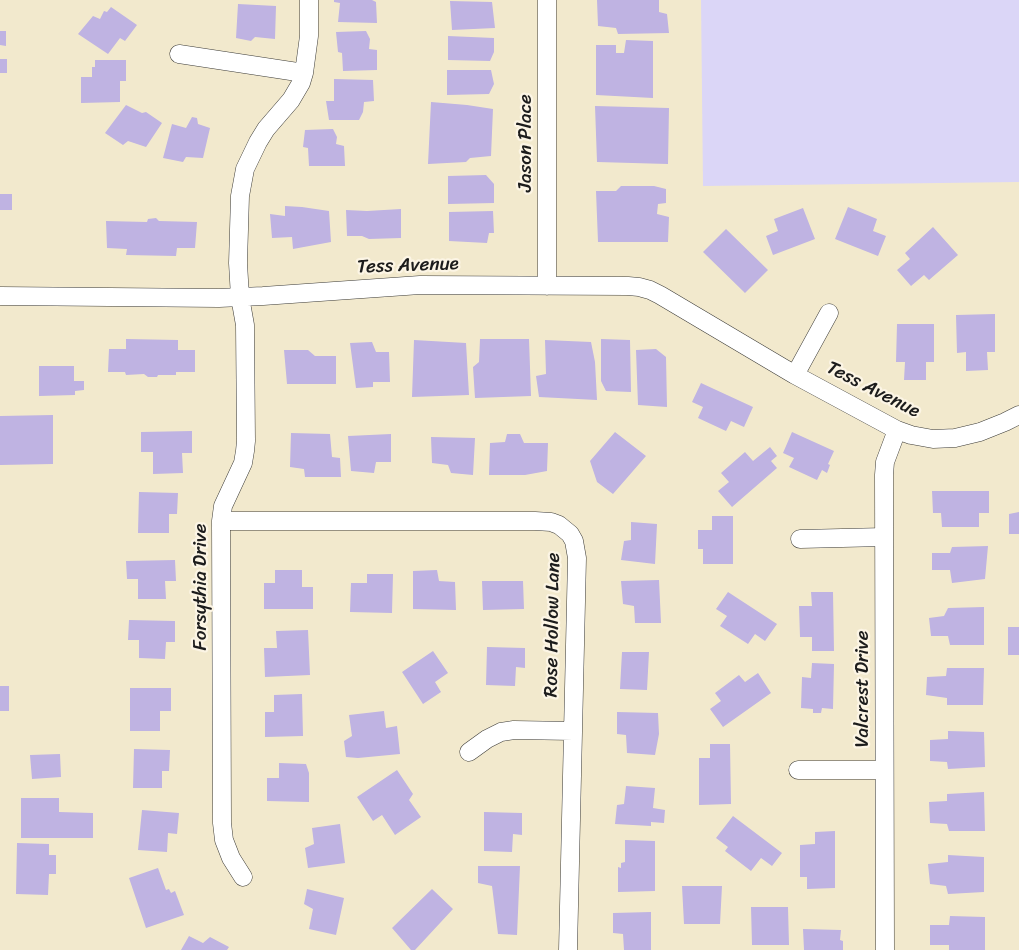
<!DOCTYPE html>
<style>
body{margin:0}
canvas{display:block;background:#f2e9cd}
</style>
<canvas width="1019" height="950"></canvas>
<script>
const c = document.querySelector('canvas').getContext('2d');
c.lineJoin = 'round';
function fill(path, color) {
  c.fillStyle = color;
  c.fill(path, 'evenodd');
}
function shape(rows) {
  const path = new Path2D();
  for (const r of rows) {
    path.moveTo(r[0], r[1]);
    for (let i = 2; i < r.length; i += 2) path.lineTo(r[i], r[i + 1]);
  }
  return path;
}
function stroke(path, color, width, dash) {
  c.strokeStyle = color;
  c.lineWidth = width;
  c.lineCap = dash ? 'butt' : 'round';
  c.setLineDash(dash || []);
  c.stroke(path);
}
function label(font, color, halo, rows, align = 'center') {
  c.font = font + ' Sriracha,sans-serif';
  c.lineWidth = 4.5;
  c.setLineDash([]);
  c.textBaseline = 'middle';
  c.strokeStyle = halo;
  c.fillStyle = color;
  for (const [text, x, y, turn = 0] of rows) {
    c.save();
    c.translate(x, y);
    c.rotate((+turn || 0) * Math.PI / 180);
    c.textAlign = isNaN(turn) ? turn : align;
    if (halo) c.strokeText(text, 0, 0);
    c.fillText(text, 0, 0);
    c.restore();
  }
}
const built = shape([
 [701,0,1019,0,1019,182,703,186]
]);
const building = shape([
 [334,0,372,0,376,2,377,23,338,22,340,3,334,2],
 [597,0,659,0,659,12,667,14,669,33,618,34,616,28,598,26],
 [450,1,492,2,495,28,452,30],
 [238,4,276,6,275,39,255,37,251,41,236,38],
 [111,7,137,25,125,41,120,38,108,54,78,34,93,16,100,19,104,11,107,12],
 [0,31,6,31,6,46,0,45],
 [366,31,370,39,369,49,377,50,377,70,343,71,342,53,338,52,336,32],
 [448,36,494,38,494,52,490,61,448,60],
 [626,40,653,41,653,98,596,95,596,45,616,45,616,53,624,53],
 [0,59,7,59,7,73,0,73],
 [95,60,126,60,126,81,120,81,120,102,81,103,81,77,92,77,92,67,95,67],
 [447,70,491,70,494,84,489,94,447,95],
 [334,79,373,80,374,101,364,102,363,112,359,120,329,120,326,101,334,101],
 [431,102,467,105,493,109,491,156,470,158,466,162,428,164],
 [126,105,142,113,146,112,162,123,146,147,128,141,123,145,105,133],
 [595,106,669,108,668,164,597,162],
 [192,117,197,118,198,124,210,128,203,158,186,157,183,162,163,158,172,124,186,128],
 [333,129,337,137,336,144,344,146,345,166,309,166,308,148,303,147,305,130],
 [486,175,494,184,494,203,448,204,448,176],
 [621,186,654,186,666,189,666,203,658,204,657,214,669,217,668,242,598,242,596,191,616,191],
 [0,194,12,194,12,210,0,210],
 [285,206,302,207,329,211,331,242,293,249,292,237,272,238,270,214,285,216],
 [848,207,877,219,873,231,886,236,878,256,835,239],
 [803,208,815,239,773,255,766,236,778,231,774,219],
 [401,209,401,238,369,239,362,236,347,236,346,210,367,211],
 [493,211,494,233,489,233,487,243,449,241,449,212],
 [156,218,159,221,197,222,195,248,177,248,176,256,126,255,127,249,107,248,106,221,147,222,148,219],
 [933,227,958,255,929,280,924,275,911,286,897,270,910,259,905,253],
 [726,229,768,270,745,293,703,252],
 [995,314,995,352,987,352,988,370,966,371,966,352,957,353,956,315],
 [897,324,934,324,934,362,926,362,926,380,904,380,905,362,896,362],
 [126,339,178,340,178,350,195,350,195,372,176,372,176,375,158,375,157,377,148,377,144,374,126,375,125,372,108,372,109,349,126,349],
 [480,339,529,339,531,396,475,398,473,367,479,362],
 [601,339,630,340,631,392,606,391,601,381],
 [414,340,466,343,469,395,412,397],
 [545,340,591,342,595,362,597,400,539,397,536,376,546,374],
 [372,342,376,352,389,352,390,382,373,382,373,387,356,388,350,343],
 [656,349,666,357,667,407,638,405,636,350],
 [284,350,308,350,315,356,336,356,336,384,287,384],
 [39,366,74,366,74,381,84,381,84,390,75,391,75,395,39,396],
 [701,383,753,407,744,427,731,421,726,431,698,418,703,407,692,402],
 [53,415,53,464,0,465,0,416],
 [192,431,192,453,182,453,183,473,153,474,153,452,141,452,141,432],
 [615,432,646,456,613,494,597,482,590,461],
 [792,432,834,451,828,464,830,465,827,473,822,470,817,480,789,467,794,458,783,453],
 [291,433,330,434,332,457,340,458,341,477,305,477,304,469,290,467],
 [391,434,391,462,376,462,374,473,351,471,348,436],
 [507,434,520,434,524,443,548,443,547,471,525,475,489,475,490,443,505,442],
 [431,437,475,438,473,475,451,473,448,465,432,463],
 [770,447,777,456,771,461,777,468,732,507,718,491,729,482,721,473,745,452,753,461],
 [932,491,989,491,989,513,979,513,979,527,942,527,941,513,933,513],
 [139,492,178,493,177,514,169,514,169,533,138,533],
 [1019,512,1019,534,1009,534,1009,514],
 [712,516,733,516,733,564,703,564,703,549,698,549,698,530,712,530],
 [631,522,657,524,655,564,621,560,624,541,631,540],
 [988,546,985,579,952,583,950,570,932,570,932,553,950,553,952,547],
 [175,560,176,581,165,581,166,599,138,599,138,579,127,579,126,561],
 [275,570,302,570,302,587,313,587,313,609,264,609,264,583,275,583],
 [437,570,439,581,455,582,456,610,413,609,413,571],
 [367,574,393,574,392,613,350,612,351,583,367,583],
 [659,580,661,623,635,623,634,606,623,604,621,581],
 [482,581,523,581,524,609,483,610],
 [728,592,777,624,765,641,755,634,748,644,720,626,727,616,716,609],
 [811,592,833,592,834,651,812,651,812,637,800,637,799,606,812,606],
 [984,607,984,645,950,645,948,636,931,636,929,618,944,616,948,608],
 [129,620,175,621,175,642,166,642,165,659,139,658,139,640,128,640],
 [1008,627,1019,627,1019,655,1008,655],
 [308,630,310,675,265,677,264,648,277,648,276,631],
 [487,647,525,648,525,668,516,667,515,686,486,685],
 [433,651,448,673,435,682,441,692,423,704,402,672],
 [622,652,649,652,647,690,620,689],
 [812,663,834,664,833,709,822,708,821,713,813,713,813,709,801,708,802,677,811,678],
 [947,668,984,668,983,705,947,705,947,698,926,695,927,677,946,676],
 [758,673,771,693,723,727,710,709,721,701,715,693,739,675,745,682],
 [0,686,9,686,9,711,0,711],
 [130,688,171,688,171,711,160,711,160,731,130,731],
 [302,694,303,736,265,737,265,712,274,712,274,695],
 [384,711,386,728,397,726,400,754,358,758,346,757,344,741,352,736,349,715],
 [617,712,658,713,659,734,655,755,627,753,626,735,617,734],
 [948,731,984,732,985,767,948,769,947,762,930,761,930,740,948,739],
 [710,744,730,744,731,804,699,805,699,758,710,758],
 [134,749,170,750,169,771,162,771,162,788,133,788],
 [60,754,61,777,32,779,30,755],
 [279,763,306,764,309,773,309,802,267,801,267,778,279,778],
 [397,770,413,794,409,800,421,817,395,835,382,815,373,821,357,797],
 [626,786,655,788,653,808,665,810,664,823,651,822,651,826,615,824,617,805,624,804],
 [984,792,985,831,949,831,947,824,930,823,929,802,947,801,947,794],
 [21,798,59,798,59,812,93,813,93,838,21,838],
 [142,810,179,813,177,834,168,833,167,852,138,850],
 [484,812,522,813,522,835,513,834,512,852,484,851],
 [733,816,782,853,772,866,761,858,751,871,725,851,728,847,716,838],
 [340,824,345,863,308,868,305,848,314,844,312,828],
 [835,831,835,888,807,889,807,877,800,877,800,845,815,844,815,832],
 [625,840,655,841,655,891,618,892,618,867,621,868,621,863,625,862],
 [17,843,49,844,49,855,56,855,56,874,49,874,48,895,16,894],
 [948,855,984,857,984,892,948,894,946,886,930,884,928,864,948,862],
 [478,866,520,866,517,935,498,934,492,886,478,883],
 [158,868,166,890,169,889,171,893,175,891,184,915,146,928,129,878],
 [682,886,722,886,720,924,684,924],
 [307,889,344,898,336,935,309,929,313,909,304,904],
 [432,889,453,909,415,950,411,950,392,928],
 [751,907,788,907,789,945,752,945],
 [651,912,651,950,624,950,623,934,613,933,613,913],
 [950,916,985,917,985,950,949,950,949,945,930,945,930,925,949,925],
 [803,929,841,930,840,940,843,941,843,950,804,950],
 [189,936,203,943,210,937,229,947,227,950,181,950]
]);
const minor = shape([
 [547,0,547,286],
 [179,54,304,73],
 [0,296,219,298,263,296,420,285,628,286,639,287,650,290,660,295,795,375,897,430,911,435,933,439,955,438,980,432,1005,422,1019,415],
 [795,375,829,313],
 [221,521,535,521,551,522,559,525,570,534,574,541,577,558,568,950],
 [800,539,884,537],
 [469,752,487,739,501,732,514,730,573,731],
 [798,770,884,770],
 [243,877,231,858,224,840,222,823,221,521,223,506,243,463,245,451,246,441,245,325,240,297,238,263,240,196,245,169,258,142,266,129,291,100,301,83,304,73,309,36,309,0],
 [885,950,884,475,885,462,897,430]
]);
const streetNames = [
 ["Jason Place",526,143,-90],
 ["Tess Avenue",408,266,-2],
 ["Tess Avenue",873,390,27],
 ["Forsythia Drive",201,587,-90],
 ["Rose Hollow Lane",553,625,-89],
 ["Valcrest Drive",863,689,-90]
];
fill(built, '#dbd6f7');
fill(building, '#bfb3e2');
stroke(minor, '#3c3b37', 19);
stroke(minor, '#fff', 18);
label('19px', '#1c1c1c', '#fcf5e5', streetNames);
</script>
